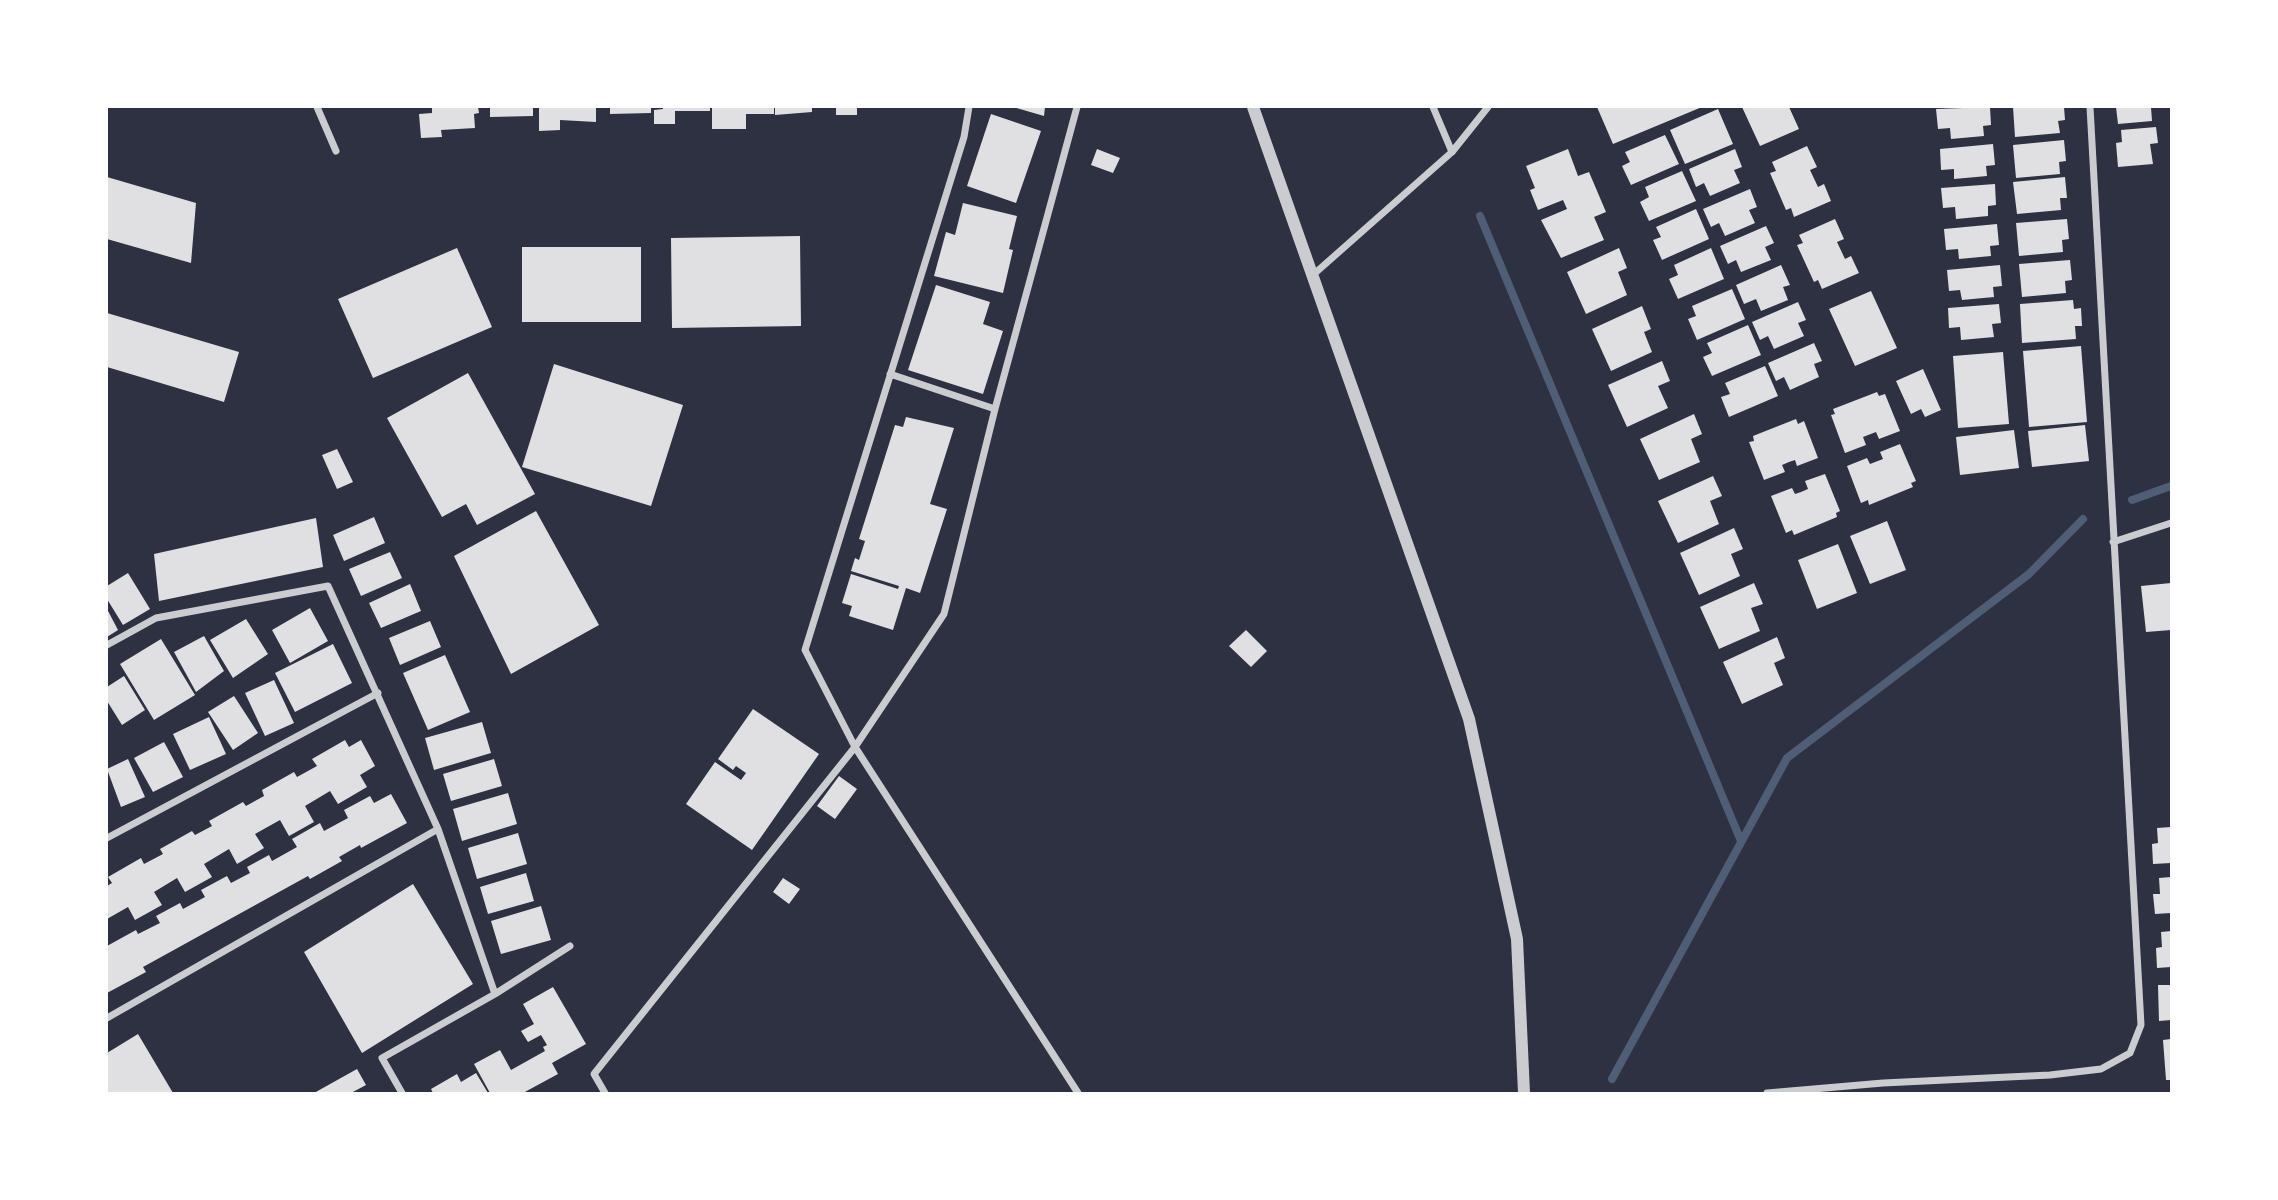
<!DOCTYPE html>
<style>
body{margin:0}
#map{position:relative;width:2278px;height:1200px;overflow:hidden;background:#2d3142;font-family:"Open Sans",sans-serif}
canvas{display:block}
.frame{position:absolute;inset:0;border:108px solid #fff;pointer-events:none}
</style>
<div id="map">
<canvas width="2278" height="1200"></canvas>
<div class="frame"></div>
</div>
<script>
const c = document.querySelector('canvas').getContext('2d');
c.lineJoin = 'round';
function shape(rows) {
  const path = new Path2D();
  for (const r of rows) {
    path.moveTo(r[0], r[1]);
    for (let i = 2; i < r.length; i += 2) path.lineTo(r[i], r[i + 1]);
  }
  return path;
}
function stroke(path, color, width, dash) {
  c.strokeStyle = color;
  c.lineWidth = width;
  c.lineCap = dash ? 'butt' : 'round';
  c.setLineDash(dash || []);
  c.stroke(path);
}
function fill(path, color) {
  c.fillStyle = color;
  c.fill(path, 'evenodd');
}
const stream = shape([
 [1480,216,1741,841],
 [2132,500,2171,486],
 [1612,1079,1787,758,2029,574,2083,519]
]);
const building = shape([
 [432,107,478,107,479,113,474,114,475,128,441,130,442,137,421,138,419,114,432,113],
 [490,107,533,107,533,116,490,117],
 [539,107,596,107,596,122,560,120,560,130,539,131],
 [610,107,651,107,651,113,610,114],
 [663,107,710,107,710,111,675,111,675,124,654,124,654,110,663,109],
 [712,107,774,107,774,114,746,114,746,129,712,129],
 [775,107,812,107,812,112,775,115],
 [836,107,857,107,857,115,836,115],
 [1013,107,1045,107,1044,116],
 [1597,107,1702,107,1613,144],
 [1742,107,1789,107,1799,129,1760,146],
 [1990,107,1991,125,1983,126,1984,136,1951,139,1950,128,1938,129,1936,109],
 [2013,107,2064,107,2065,120,2058,121,2060,133,2015,137],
 [2116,107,2151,107,2152,121,2118,124],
 [1718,109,1733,144,1685,164,1670,130],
 [991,114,1041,131,1016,203,967,186],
 [2156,127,2158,143,2150,144,2153,164,2118,167,2116,143,2122,142,2121,130],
 [1665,135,1679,164,1631,185,1622,166,1630,162,1625,152],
 [2064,140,2066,161,2059,162,2060,174,2016,178,2013,145],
 [1993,144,1995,165,1986,166,1987,176,1954,179,1954,169,1941,170,1940,149],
 [1807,146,1817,167,1810,170,1818,187,1824,184,1831,201,1794,217,1791,208,1786,210,1770,173,1776,171,1772,162],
 [1097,149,1120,158,1113,173,1091,165],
 [1568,149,1578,176,1589,172,1606,212,1594,217,1604,240,1561,258,1541,220,1567,209,1563,200,1538,210,1530,190,1535,188,1526,166],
 [1735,149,1742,167,1734,170,1740,183,1710,196,1704,183,1696,187,1689,169],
 [1682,171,1696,201,1649,221,1640,202,1649,197,1645,187],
 [107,177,196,203,191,263,107,239],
 [2065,177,2067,198,2060,198,2061,210,2017,214,2013,182],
 [1995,184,1996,205,1988,206,1988,216,1956,219,1955,207,1943,208,1941,188],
 [1750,189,1757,207,1749,210,1755,223,1725,236,1719,223,1711,227,1703,209],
 [963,203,1017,216,1009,249,1013,250,1003,293,934,276,946,232,955,235],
 [1696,209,1709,239,1662,260,1653,240,1661,237,1656,227],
 [1835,219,1844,239,1837,242,1845,259,1851,256,1859,273,1822,289,1818,280,1814,282,1797,245,1803,243,1799,235],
 [2067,219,2069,239,2062,240,2063,252,2019,256,2016,223],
 [1997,224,1999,245,1990,246,1991,256,1959,259,1958,249,1946,250,1944,229],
 [1766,226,1774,243,1765,247,1771,260,1741,272,1736,260,1728,264,1720,246],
 [800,236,801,326,672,328,671,238],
 [522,247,641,247,641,322,522,322],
 [457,248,492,327,373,378,338,299],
 [1619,248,1627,268,1618,272,1627,295,1586,314,1567,272],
 [1711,248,1724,279,1678,299,1669,279,1678,275,1674,265],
 [2070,260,2072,280,2065,281,2066,293,2022,297,2019,264],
 [1781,265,1790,285,1783,287,1788,300,1761,311,1756,299,1744,304,1736,285],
 [2000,265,2002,286,1993,287,1994,297,1962,300,1960,290,1949,291,1947,270],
 [936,285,990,302,983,324,1003,331,983,394,908,370],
 [1732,289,1745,319,1697,340,1688,319,1696,316,1692,306],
 [1871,291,1897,348,1855,366,1829,309],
 [2073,300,2074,309,2081,308,2082,326,2075,326,2076,339,2022,343,2020,304],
 [1798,302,1806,320,1798,323,1804,336,1774,349,1768,336,1760,340,1752,322],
 [1999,304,2001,323,1992,324,1994,337,1961,340,1960,327,1949,328,1948,308],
 [1642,306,1651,329,1644,332,1652,352,1611,371,1592,329],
 [107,313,239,352,224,402,107,367],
 [1748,325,1761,355,1712,376,1703,357,1712,353,1707,343],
 [1814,343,1822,361,1814,364,1819,377,1790,390,1784,377,1776,381,1768,363],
 [2081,346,2087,422,2029,427,2023,351],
 [2003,352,2009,424,1958,428,1953,356],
 [1662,361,1670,381,1658,386,1668,408,1627,427,1608,385],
 [554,364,683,405,651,506,522,467],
 [1765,366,1778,396,1729,417,1721,397,1730,394,1725,383],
 [1923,369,1941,410,1925,417,1921,409,1911,414,1896,381],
 [468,373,535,494,477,525,466,504,442,517,387,418],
 [1877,392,1879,396,1885,394,1900,431,1879,439,1876,432,1863,437,1866,445,1845,453,1831,415,1835,414,1833,409],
 [1694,414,1702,434,1691,439,1700,462,1659,480,1640,439],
 [906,417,954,428,930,504,947,509,920,593,906,588,893,630,849,616,852,606,842,603,851,574,898,589,899,586,851,571,855,558,859,560,865,541,859,539,895,425,903,427],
 [1796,419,1798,424,1804,421,1818,458,1797,466,1795,460,1789,462,1782,465,1785,472,1764,480,1749,442,1754,441,1753,436],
 [2085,425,2089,461,2032,467,2028,431],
 [2014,430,2019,468,1960,475,1956,437],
 [1900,444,1916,481,1911,483,1913,487,1869,505,1868,500,1861,503,1847,466,1867,458,1870,464,1883,459,1880,452],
 [337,449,353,482,337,489,322,455],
 [1825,474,1840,511,1836,513,1837,517,1794,535,1792,530,1786,533,1771,496,1792,488,1795,494,1801,492,1808,489,1805,481],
 [1713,476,1722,496,1710,501,1719,524,1678,543,1658,501],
 [536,511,599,625,511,674,454,556],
 [374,517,385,543,344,561,333,535],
 [316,518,323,567,159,601,154,554],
 [1887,521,1906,570,1870,584,1850,536],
 [1734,528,1743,549,1731,554,1740,576,1699,595,1680,553],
 [1838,544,1857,593,1817,609,1798,560],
 [390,552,402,578,361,596,349,569],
 [128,573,150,609,123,625,107,599,107,586],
 [1754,583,1763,604,1751,608,1760,631,1719,649,1700,607],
 [2171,583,2171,630,2146,632,2141,586],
 [410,584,421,611,381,628,369,603],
 [310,608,328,641,290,663,272,630],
 [107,609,118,630,107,637],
 [246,619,268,654,233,678,210,640],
 [430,621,441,647,400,665,389,638],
 [1246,630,1267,651,1251,667,1229,646],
 [204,636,224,671,196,692,174,652],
 [1777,637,1785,658,1774,663,1783,685,1742,704,1723,662],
 [161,639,195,695,154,720,120,664],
 [333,644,352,683,295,712,275,673],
 [445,655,470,712,428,730,403,673],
 [124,676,145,710,122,725,107,701,107,687],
 [274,680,294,723,265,736,245,693],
 [234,696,258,733,233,750,208,712],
 [753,709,819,754,752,850,686,804,715,762,741,780,746,773,736,766,733,770,718,759],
 [209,717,226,754,190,770,173,734],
 [482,722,491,753,434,770,425,738],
 [345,740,349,747,361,740,375,766,360,775,367,787,338,804,330,791,305,806,314,822,289,836,280,820,255,834,264,848,237,864,229,849,204,864,212,877,185,892,177,878,154,892,162,905,135,920,128,907,107,919,107,886,112,883,108,877,141,858,144,864,163,854,160,849,192,831,195,835,212,826,209,821,243,802,246,806,264,796,262,790,294,772,297,777,317,766,312,759],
 [164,742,183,777,153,792,134,758],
 [128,759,145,797,121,807,107,769],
 [494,759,502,786,451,801,443,774],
 [839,776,857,789,835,819,817,806],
 [508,793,517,824,462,841,453,809],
 [391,794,407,823,361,848,360,845,339,857,342,861,310,879,308,876,143,967,146,972,107,993,107,946,136,930,138,934,160,923,156,916,180,903,183,909,205,897,201,890,227,876,231,883,250,873,247,867,269,855,272,861,297,847,292,839,320,823,324,831,348,818,344,810,370,796,374,803],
 [2171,827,2171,863,2153,864,2152,844,2158,843,2157,828],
 [518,833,527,864,477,879,468,848],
 [526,873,534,901,488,914,480,887],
 [2171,877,2171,913,2155,914,2153,894,2160,894,2159,878],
 [783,878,800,889,789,904,773,892],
 [413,884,473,984,362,1053,304,952],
 [541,906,551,940,501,954,491,921],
 [2171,931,2171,967,2157,968,2156,948,2162,947,2161,932],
 [2158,985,2171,985,2171,1020,2159,1021],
 [553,987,586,1044,552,1063,558,1074,523,1093,490,1093,474,1064,500,1050,511,1070,545,1051,543,1047,547,1045,541,1035,528,1042,521,1031,534,1024,523,1004],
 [138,1034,173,1093,107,1093,107,1053],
 [2171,1039,2171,1080,2166,1080,2163,1040],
 [357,1069,366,1085,351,1093,314,1093],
 [476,1073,488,1093,433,1093,431,1089,457,1074,461,1082]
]);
const minor = shape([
 [317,107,336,151],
 [969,107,964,137,805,650,855,747,1078,1093],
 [1433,107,1452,152],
 [1314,274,1452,152,1488,107],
 [890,374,995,409],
 [2113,542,2171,523],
 [107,645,156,618,328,586,438,829,495,994],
 [107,838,378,693],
 [107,1018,438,829],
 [402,1093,382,1058,495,994,570,946],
 [605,1093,594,1074,855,747,944,614,995,409,1077,107],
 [1767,1093,1883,1083,2050,1075,2101,1069,2130,1053,2141,1025,2090,107]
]);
const tertiary = shape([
 [1253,107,1469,719,1517,939,1524,1093]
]);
stroke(stream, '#4f5d75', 8);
fill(building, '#e0e0e3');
stroke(minor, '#caccd0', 7);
stroke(tertiary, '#caccd0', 12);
</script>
